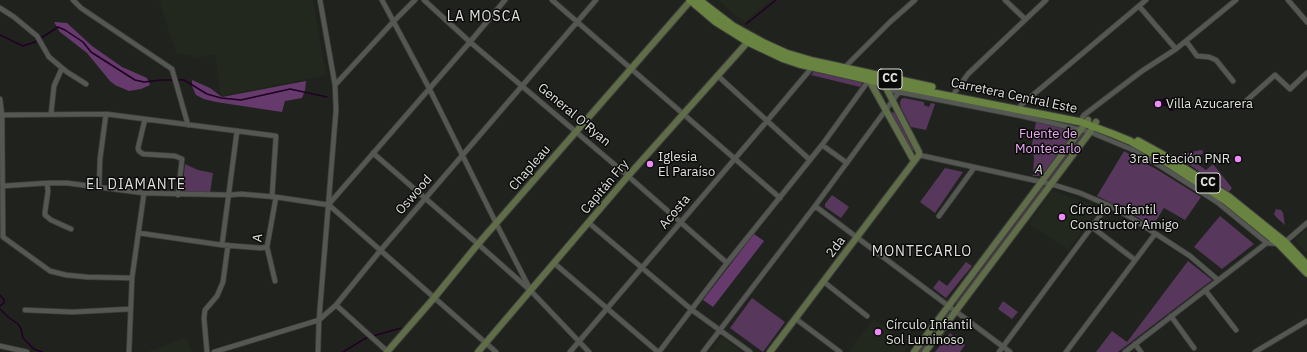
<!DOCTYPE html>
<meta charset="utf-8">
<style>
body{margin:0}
canvas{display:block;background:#20221e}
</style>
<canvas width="1307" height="352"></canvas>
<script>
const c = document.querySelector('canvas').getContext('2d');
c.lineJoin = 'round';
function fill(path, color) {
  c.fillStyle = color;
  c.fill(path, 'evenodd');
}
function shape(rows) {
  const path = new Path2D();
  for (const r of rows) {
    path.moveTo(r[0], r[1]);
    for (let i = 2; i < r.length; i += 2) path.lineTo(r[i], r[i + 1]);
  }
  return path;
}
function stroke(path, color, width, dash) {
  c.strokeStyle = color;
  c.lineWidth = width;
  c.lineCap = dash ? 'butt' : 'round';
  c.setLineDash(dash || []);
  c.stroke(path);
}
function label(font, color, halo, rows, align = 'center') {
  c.font = font + ' "IBM Plex Sans",sans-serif';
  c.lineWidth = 3;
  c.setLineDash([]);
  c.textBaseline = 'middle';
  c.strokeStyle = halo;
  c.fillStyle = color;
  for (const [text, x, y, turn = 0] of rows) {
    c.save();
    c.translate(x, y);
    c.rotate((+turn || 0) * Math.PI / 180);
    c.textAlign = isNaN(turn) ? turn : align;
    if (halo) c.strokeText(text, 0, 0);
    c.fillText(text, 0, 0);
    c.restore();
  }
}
const built = shape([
 [159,0,313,0,326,75,221,96,215,55,197,57,176,53],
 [718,0,771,0,744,22],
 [1052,191,1094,205,1096,211,1068,250,1029,223],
 [1307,229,1307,253,1295,240],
 [874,319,909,346,905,352,848,352],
 [722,337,742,352,710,352],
 [186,338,192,352,146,352,147,352]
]);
const green = shape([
 [814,71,863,82,860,87,811,75],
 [904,98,924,102,924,105,929,107,931,103,935,104,926,130,911,127,901,108,900,103,901,99],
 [892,112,895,113,914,149,913,151,911,150,892,115],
 [1036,122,1069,130,1072,134,1071,137,1042,175,1039,176,1033,176,1034,157,1031,149],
 [1096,130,1129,144,1166,165,1225,204,1264,236,1263,237,1223,205,1165,166,1129,145,1095,132],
 [1082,134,1085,134,1051,180,1047,180],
 [1201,150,1203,151,1203,153,1193,161,1206,170,1213,164,1232,188,1229,192,1178,157,1182,154],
 [1124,151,1161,172,1201,197,1185,220,1164,208,1152,227,1128,211,1097,196],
 [185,164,198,170,213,173,210,193,182,192],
 [945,168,963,172,935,213,920,202],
 [1043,186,1046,187,957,305,956,303],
 [832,195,849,207,841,218,825,207,825,204],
 [1276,209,1281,210,1283,213,1285,225,1277,218,1274,214],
 [1220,216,1254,244,1222,269,1194,247],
 [1188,261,1212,280,1118,352,1096,352,1112,331,1127,342],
 [966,262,972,266,946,298,933,288,939,280,947,286],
 [752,298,785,322,763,352,730,328],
 [1003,301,1018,312,1012,319,998,309],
 [950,310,953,311,921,352,918,352],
 [950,333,965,345,960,352,935,352]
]);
const forest = shape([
 [54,22,67,23,92,46,122,67,147,78,150,85,141,89,129,91,115,85,110,81,87,53,60,32],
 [192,80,210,88,222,97,306,81,305,90,302,98,285,101,282,112,216,102,204,99,196,95,192,86],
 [754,234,764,241,713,307,703,300]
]);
const water = shape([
 [1165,98,1166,99,1174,111,1169,111,1169,108,1165,106,1162,106,1158,108,1157,103,1159,100]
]);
const stream = shape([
 [746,24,776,0],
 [0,35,23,46,35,42,58,27,65,30,83,42,91,52,135,80,144,82,161,80,173,80],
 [177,80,184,80,207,94,221,98,241,100,290,89,327,97],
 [0,295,4,300,4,303,0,306],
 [0,309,8,317,18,324,21,329,23,338,34,349,42,352],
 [343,352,366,338,401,328]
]);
const street = shape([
 [73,0,81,8,172,69,188,125],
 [382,0,429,88,496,223,531,291],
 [424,0,470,42,628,176,727,263],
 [552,0,780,198],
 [1005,0,1025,19],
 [1288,0,1307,22],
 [1139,6,1176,49],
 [0,8,14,17,37,36,49,57,67,72,86,84],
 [1186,41,1197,56,1209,57,1216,60,1233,81],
 [843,69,890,22,915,0],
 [718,76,810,160],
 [872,83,887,89,899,92,1022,116,1090,132,1131,149,1154,162,1217,202,1267,243],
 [335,85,393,22,415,0],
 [953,96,955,92,968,74,1046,0],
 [0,99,2,115,3,237,50,271,66,275,87,277,132,278],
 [1246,101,1275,75,1290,89,1307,73],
 [1019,109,1021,105,1146,0],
 [51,114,54,86,62,68],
 [0,115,106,114,276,136,272,197],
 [1082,118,1084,115,1142,71,1176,49,1236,0],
 [145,119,138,148,139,151,143,154,175,156,182,159,178,195],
 [822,145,847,163],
 [373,153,478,244,531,291,589,352],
 [919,155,1051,184,1080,193,1108,205,1130,217,1190,256,1218,280],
 [47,183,48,191,45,212,45,215,51,220,71,229],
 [3,186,47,183,67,183,144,193,230,195,241,194,276,197,329,205],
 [99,188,100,159,106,114],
 [329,204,470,42,505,0],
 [329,205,496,352],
 [815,206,1010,352],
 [939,216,974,168],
 [589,223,692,310,750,352],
 [1092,227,1135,260],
 [139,233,222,245,261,248,267,247],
 [222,245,237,131],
 [554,263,658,352],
 [275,281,267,247,276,197],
 [824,282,867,316],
 [1205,290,1236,330],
 [336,305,388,352],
 [25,310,73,312,130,309],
 [1171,316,1194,348],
 [796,319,840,352],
 [1135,344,1141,352],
 [0,346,27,352],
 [129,352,132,278,144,193],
 [207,352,204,318,205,310,217,296,223,282,228,245],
 [214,352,319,320,336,305,380,251,596,0],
 [318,352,319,320,336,110,335,85,320,0],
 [570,352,767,121,809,71,812,65],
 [659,352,727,263,822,145,869,80],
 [703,352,815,206,899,92],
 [999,352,1108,205],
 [1066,352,1155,234],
 [1125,352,1264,245,1267,243,1279,244,1285,242,1307,223],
 [1255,352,1307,321]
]);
const secondary = shape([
 [869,76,869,80,914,161],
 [387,352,434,298,478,244,691,0],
 [478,352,628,176,745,45,750,38],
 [770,352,919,155,919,152,882,80],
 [914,352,1088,120],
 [925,352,1090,132,1096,122]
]);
const primary = shape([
 [690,0,716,22,748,42,784,59,799,64,883,83,1081,122,1113,134,1130,141,1163,160,1226,201,1279,244,1307,273],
 [699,0,733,26,764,43,786,53,813,61,932,87],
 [1138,141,1167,157,1229,197,1285,242,1307,265]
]);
const markers = [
 [1158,104,4,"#ed8cf9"],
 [1238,159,4,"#ed8cf9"],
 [650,164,4,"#ed8cf9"],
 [1062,217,4,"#ed8cf9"],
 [878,332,4,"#ed8cf9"]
];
const shields = [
 [890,79,24],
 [1208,183,24]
];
const shieldNames = [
 ["CC",890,79],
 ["CC",1208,183]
];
const streetNames = [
 ["Carretera Central Este",1014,96,12],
 ["General O'Ryan",574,115,40],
 ["Chapleau",530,168,-49],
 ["A",1039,170,11],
 ["Capitán Fry",605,187,-50],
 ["Oswood",414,195,-49],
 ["Acosta",675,212,-50],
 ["A",258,238,-83],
 ["2da",836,247,-53]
];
const poiNames = [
 ["Villa Azucarera",1166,104],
 ["Iglesia",658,157],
 ["El Paraíso",658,172],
 ["3ra Estación PNR",1230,159,"right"],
 ["Círculo Infantil",1070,210],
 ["Constructor Amigo",1070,225],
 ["Círculo Infantil",886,325],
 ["Sol Luminoso",886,340]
];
const parkNames = [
 ["Fuente de",1048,134],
 ["Montecarlo",1048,149]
];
const neighbourhoodNames = [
 ["LA MOSCA",484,17],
 ["EL DIAMANTE",136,185],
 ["MONTECARLO",922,252]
];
fill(built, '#23281e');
fill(green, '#57375b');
fill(forest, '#673a6d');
fill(water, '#1f0123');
stroke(stream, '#1f0123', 1.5);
stroke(street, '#3e3f3c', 6);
stroke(secondary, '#3e3f3c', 8);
stroke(primary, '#3e3f3c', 9);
stroke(street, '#555752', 4.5);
stroke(secondary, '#5f6d49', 6);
stroke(primary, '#698341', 7);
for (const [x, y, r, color] of markers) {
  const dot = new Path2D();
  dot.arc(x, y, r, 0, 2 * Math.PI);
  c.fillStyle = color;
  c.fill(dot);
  stroke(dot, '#0a0b09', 1.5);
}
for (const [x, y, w] of shields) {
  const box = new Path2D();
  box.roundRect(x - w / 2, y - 10, w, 20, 3);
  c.fillStyle = '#0a0b09';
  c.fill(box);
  stroke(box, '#e1e2df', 1);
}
label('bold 12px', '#e1e2df', null, shieldNames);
label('13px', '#e1e2df', '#0a0b09', streetNames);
label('13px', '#e1e2df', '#0a0b09', poiNames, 'left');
label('13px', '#eeaaf7', '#0a0b09', parkNames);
c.letterSpacing = '1px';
label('14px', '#e1e2df', '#0a0b09', neighbourhoodNames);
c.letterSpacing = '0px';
</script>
